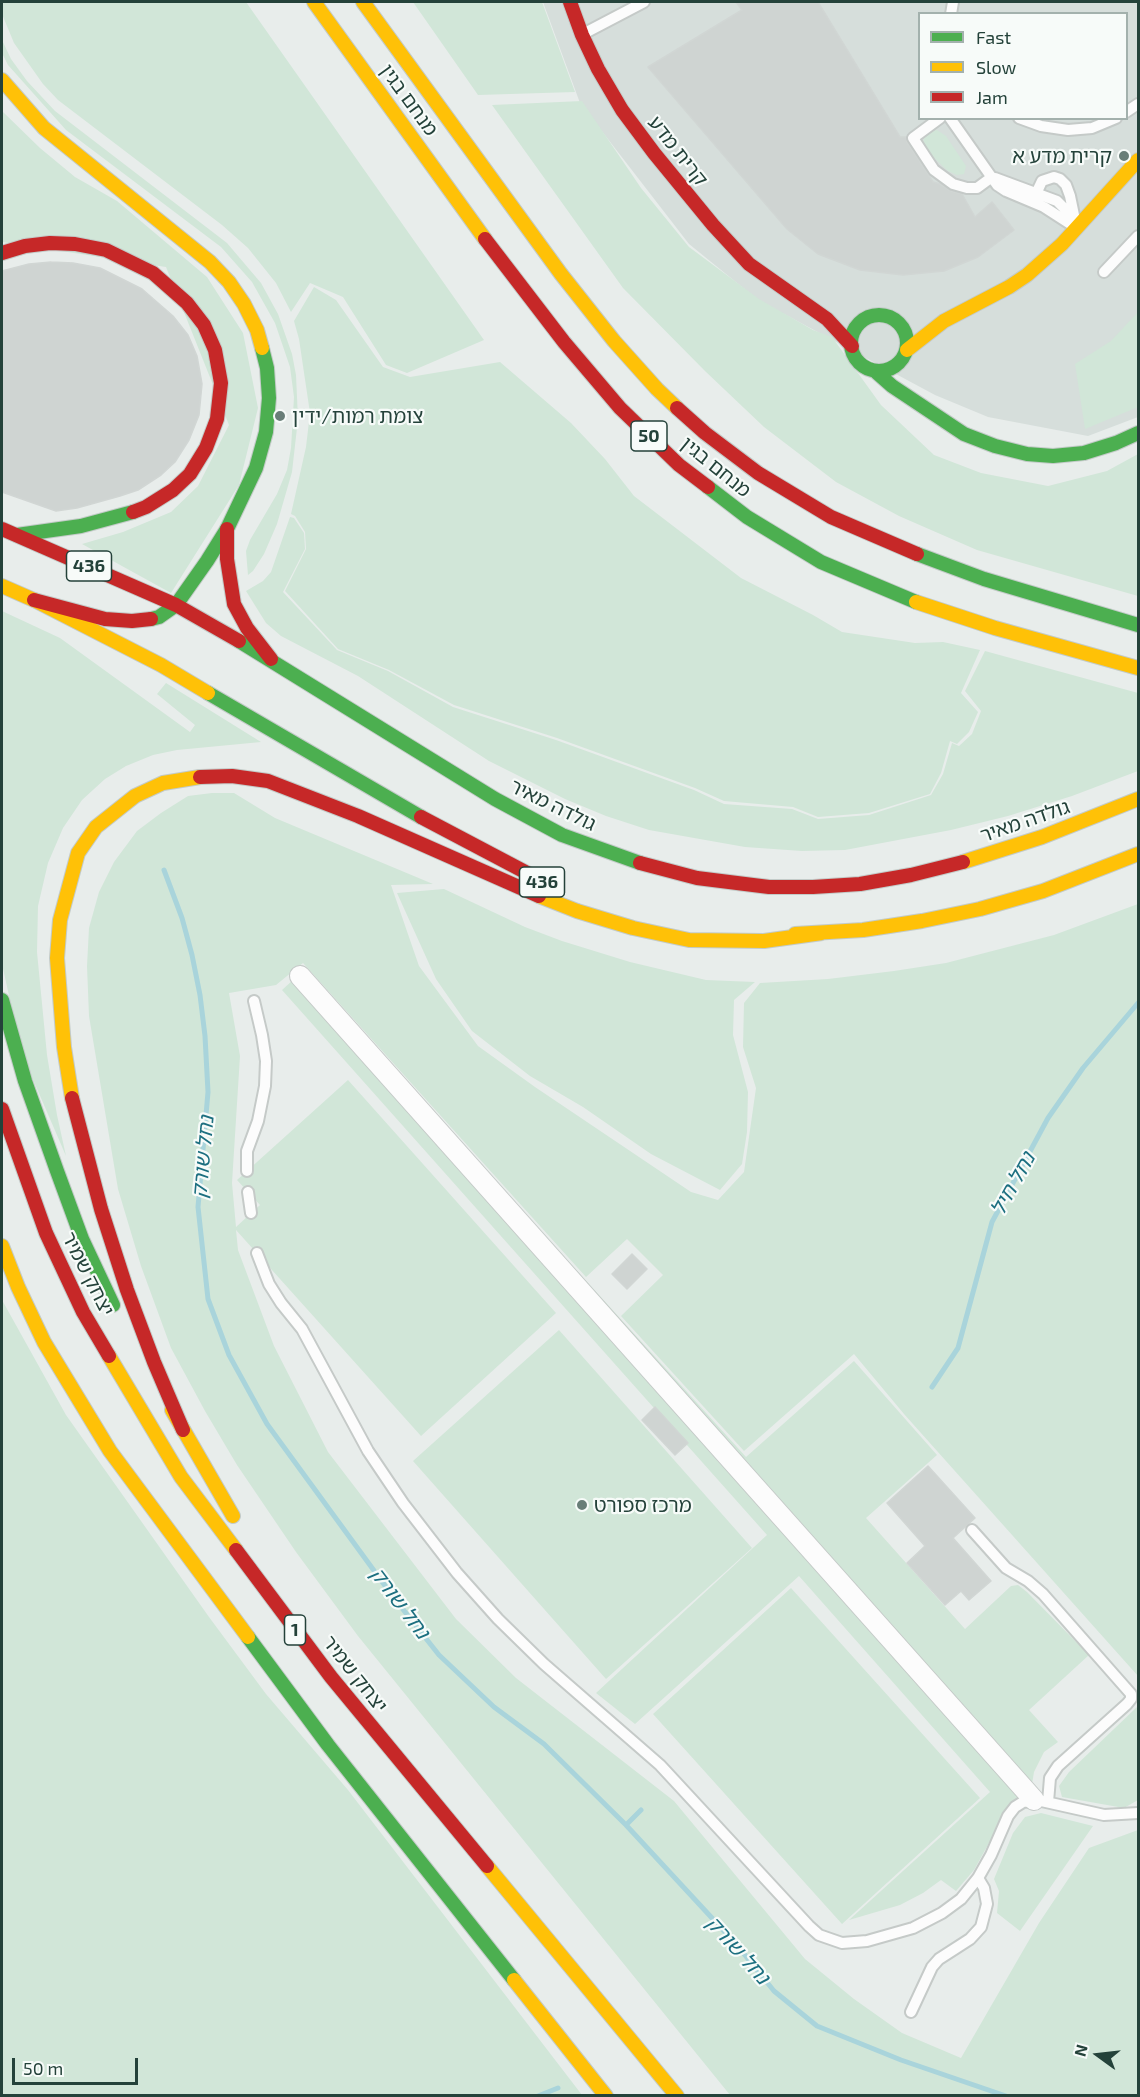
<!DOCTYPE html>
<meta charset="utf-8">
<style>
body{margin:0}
#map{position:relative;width:1140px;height:2097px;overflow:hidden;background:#e8edeb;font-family:"Exo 2",sans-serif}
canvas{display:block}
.frame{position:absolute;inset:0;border:3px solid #24423a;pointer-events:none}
.legend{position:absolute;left:918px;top:12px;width:210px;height:108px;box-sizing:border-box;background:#f7fbf9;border:2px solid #a3b1ad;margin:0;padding:8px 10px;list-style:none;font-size:18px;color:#24423a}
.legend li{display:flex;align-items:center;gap:12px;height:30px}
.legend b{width:30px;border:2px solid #a3b1ad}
.north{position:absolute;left:1068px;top:2025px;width:60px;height:60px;-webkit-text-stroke:4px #f7fbf9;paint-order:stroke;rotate:285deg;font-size:16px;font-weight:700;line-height:24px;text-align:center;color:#24423a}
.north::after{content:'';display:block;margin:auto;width:21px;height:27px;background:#24423a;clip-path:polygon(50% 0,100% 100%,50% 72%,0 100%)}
.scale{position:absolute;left:12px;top:2058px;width:126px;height:27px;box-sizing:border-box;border:3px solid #24423a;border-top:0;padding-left:8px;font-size:18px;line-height:21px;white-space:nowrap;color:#24423a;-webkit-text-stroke:4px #f7fbf9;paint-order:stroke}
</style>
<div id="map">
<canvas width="1140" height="2097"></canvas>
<div class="frame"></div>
<ul class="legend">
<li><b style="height:8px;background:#4caf50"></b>Fast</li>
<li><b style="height:8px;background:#ffc107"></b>Slow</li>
<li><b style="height:8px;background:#c62828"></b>Jam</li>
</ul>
<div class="north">N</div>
<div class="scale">50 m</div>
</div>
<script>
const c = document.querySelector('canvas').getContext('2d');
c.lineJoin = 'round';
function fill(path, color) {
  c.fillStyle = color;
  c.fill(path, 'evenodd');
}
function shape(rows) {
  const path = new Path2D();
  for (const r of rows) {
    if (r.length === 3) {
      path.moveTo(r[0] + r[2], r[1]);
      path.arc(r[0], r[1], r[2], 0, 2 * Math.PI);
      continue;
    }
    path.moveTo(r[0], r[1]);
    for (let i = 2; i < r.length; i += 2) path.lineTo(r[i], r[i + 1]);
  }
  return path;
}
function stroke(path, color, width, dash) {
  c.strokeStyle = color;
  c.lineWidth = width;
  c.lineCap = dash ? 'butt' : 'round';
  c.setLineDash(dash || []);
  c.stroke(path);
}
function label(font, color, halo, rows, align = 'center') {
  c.font = font + ' "Exo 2","Noto Sans Hebrew",sans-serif';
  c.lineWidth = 4.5;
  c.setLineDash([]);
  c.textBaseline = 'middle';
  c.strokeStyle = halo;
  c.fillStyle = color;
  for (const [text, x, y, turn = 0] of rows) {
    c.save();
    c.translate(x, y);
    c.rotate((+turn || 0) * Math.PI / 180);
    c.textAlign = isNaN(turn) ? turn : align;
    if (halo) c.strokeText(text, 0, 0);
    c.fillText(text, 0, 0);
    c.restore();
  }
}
const built = shape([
 [543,2,1138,2,1138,417,1088,436,988,417,935,395,758,300,689,244,580,103],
 [920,14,1126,14,1126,118,920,118]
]);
const green = shape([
 [2,2,246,2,484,340,407,373,386,365,343,297,310,283,291,312,276,283,248,248,222,225,58,100,43,84,14,43,2,14],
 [413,2,542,2,575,92,478,95],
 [2,40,11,59,27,81,55,111,227,243,261,283,278,314,292,354,296,375,298,419,292,472,277,524,264,554,253,571,248,575,246,551,250,540,277,494,287,470,291,448,294,397,290,367,275,323,252,282,221,247,66,130,8,65,2,53],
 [582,101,641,188,689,247,759,299,813,330,832,337,881,405,934,455,981,473,1048,486,1107,471,1138,454,1138,596,977,550,899,516,836,482,764,427,705,371,623,288,492,105],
 [2,111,40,148,75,177,117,201,207,277,243,333,258,408,239,485,171,593,82,544,123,532,171,512,198,486,229,425,166,267,2,242],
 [937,130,946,136,966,166,964,174,957,175,948,171,932,156,923,145,924,137,930,131],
 [314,287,336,300,383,367,410,377,500,362,571,423,605,459,634,496,741,578,813,615,842,632,915,643,943,642,980,650,961,693,978,712,969,732,957,744,950,741,941,773,930,794,869,813,818,817,793,807,724,801,695,788,557,738,454,705,389,670,338,649,285,591,306,549,305,532,295,516,291,514,306,447,310,413,299,339,294,321],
 [1138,312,1138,407,1085,429,1075,364,1111,341],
 [290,517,294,518,304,533,305,549,283,592,337,650,388,671,453,707,556,740,694,790,724,804,792,809,818,819,869,815,931,795,943,774,952,743,959,746,972,734,981,711,965,691,985,651,1138,693,1138,771,1072,796,1008,816,951,830,845,850,802,851,745,847,649,830,606,816,565,799,489,761,358,676,281,636,266,623,246,591,263,581,271,572],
 [2,611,60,638,190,732,195,725,157,694,166,683,261,742,177,750,153,755,126,766,105,779,82,800,63,828,48,863,38,906,37,952,47,1055,57,1115,66,1156,22,1054,2,964],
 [212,793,234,793,275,818,433,884,391,885,419,966,478,1046,535,1087,691,1192,718,1200,744,1172,756,1088,743,1047,744,1003,760,983,828,979,894,971,946,963,1054,935,1138,904,1138,1676,904,1414,854,1354,744,1451,621,1316,663,1275,627,1239,586,1277,303,963,276,985,229,993,240,1056,232,1183,236,1227,260,1205,237,1180,348,1080,556,1313,421,1436,236,1230,238,1250,274,1346,328,1452,456,1619,516,1678,674,1801,805,1959,854,1999,902,2033,961,2058,1039,1923,1089,1848,1138,1830,1138,2095,730,2095,358,1636,296,1552,237,1465,205,1411,171,1348,141,1266,118,1189,89,1016,87,966,89,928,99,892,114,862,137,831,161,813,188,796],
 [444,889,525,927,562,941,630,962,706,980,755,982,734,1000,733,1035,748,1092,747,1132,742,1164,720,1190,651,1154,583,1107,530,1076,472,1031,436,979,397,893],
 [304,970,746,1457,854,1361,937,1455,866,1518,965,1629,1011,1586,1018,1585,1027,1592,1089,1655,1029,1710,1058,1742,1044,1752,1034,1772,1031,1790,1010,1805,974,1870,956,1891,941,1880,923,1893,900,1905,849,1920,990,1792,799,1576,635,1724,596,1693,767,1535,282,990],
 [2,1300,66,1415,209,1617,266,1694,348,1790,582,2095,2,2095],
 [559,1330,752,1548,606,1679,413,1461],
 [791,1588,980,1798,842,1924,653,1714],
 [1138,1706,1138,1800,1124,1808,1062,1797,1059,1786,1069,1772],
 [1041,1813,1093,1826,1020,1931,997,1913,999,1891,994,1879,1013,1833,1025,1817]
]);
const stream = shape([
 [164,870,182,918,192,955,200,995,205,1036,208,1092,198,1207,208,1299,229,1355,267,1424,394,1598,439,1655,494,1707,544,1744,626,1825,736,1944,774,1991,817,2026,901,2060,1006,2096],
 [932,1387,958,1348,992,1222,1048,1118,1083,1068,1138,1003],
 [626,1825,641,1810],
 [538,2096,558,2088]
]);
const building = shape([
 [736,2,818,2,900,137,906,137,907,142,933,182,940,184,951,191,962,194,975,217,992,202,1014,230,978,257,944,271,903,275,860,270,818,254,787,229,648,67,742,10,736,2],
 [51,262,73,263,100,268,142,289,173,316,188,335,197,356,202,384,199,415,189,440,175,462,161,475,138,490,120,496,77,508,56,511,2,492,2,271,29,264,51,262],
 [632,1254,647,1269,627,1289,612,1274,632,1254],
 [655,1407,688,1443,675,1455,642,1420,655,1407],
 [928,1466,975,1518,953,1538,991,1581,969,1600,961,1591,945,1605,907,1563,925,1546,887,1503,928,1466]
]);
const lane = shape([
 [951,14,953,2],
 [583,34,644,2],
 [1126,112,1138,104],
 [940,118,913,138,934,170,953,184,967,188,977,188,992,177],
 [950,118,997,185,1006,191,1044,207,1075,227],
 [1019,118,1041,126,1068,130,1092,128,1116,118],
 [995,178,1057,201,1064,208,1076,226],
 [1034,198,1042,181,1054,177,1060,179,1066,185,1070,196,1075,220],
 [1104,272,1138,236],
 [247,1171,247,1151,258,1121,265,1086,266,1061,262,1035,254,1001],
 [248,1192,251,1213],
 [257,1253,269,1284,281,1303,302,1329,368,1451,403,1503,457,1573,498,1619,544,1664,660,1765,809,1926,819,1935,842,1943,867,1941,913,1928,942,1913,961,1899,978,1878,991,1855,1008,1816,1015,1807,1023,1802,1037,1800,1104,1815,1138,1813],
 [972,1530,1006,1568,1028,1581,1043,1594,1131,1694,1131,1699,1127,1704,1058,1766,1050,1778,1048,1802],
 [911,2012,932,1967,939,1959,970,1939,981,1927,987,1904,984,1888,978,1878]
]);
const street = shape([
 [300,976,1034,1800]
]);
const fast = shape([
 [879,343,28],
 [875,371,892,386,964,434,995,446,1027,454,1053,456,1084,453,1116,443,1138,433],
 [708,487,747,517,821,562,916,602],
 [17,535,81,526,133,512],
 [917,554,984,579,1138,625],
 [151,619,159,617,176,605,207,561,227,529,256,468,266,432,269,398,267,368,262,348],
 [239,641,495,799,562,835,640,863],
 [208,693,421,817],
 [2,1000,25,1081,57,1171,82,1239,113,1305],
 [248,1637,328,1745,514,1980]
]);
const slow = shape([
 [314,2,485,239],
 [363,2,561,274,614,341,657,389,677,408],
 [2,80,44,128,210,262,229,282,244,304,257,330,262,348],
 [907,350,944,321,1009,287,1027,275,1062,244,1138,160],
 [2,586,34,600,161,665,208,693],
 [916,602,995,628,1138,668],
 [963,862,1042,837,1138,799],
 [539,896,577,911,633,928,689,940,764,941,822,933],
 [795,934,863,930,922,921,980,909,1043,891,1138,854],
 [72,1098,64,1047,57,958,60,920,78,853,96,827,135,796,163,783,200,777],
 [2,1246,18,1287,44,1342,110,1451,248,1637],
 [109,1356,181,1477,236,1550],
 [172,1410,233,1516],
 [487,1866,677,2096],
 [514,1980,606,2096]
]);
const jam = shape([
 [570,2,582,35,598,69,622,110,654,153,713,225,749,264,827,319,852,346],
 [485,239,564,342,620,408,679,465,708,487],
 [2,253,25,246,50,243,75,244,106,250,153,273,187,303,204,325,215,350,221,383,217,419,206,448,190,474,173,490,146,507,133,512],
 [677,408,705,433,758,473,831,517,917,554],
 [2,529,176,605,239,641],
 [227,529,227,559,234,604,247,628,271,659],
 [34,600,105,619,132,621,151,619],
 [200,777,232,776,268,781,358,816,539,896],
 [421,817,548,884],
 [640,863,697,878,769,887,813,887,860,884,911,875,963,862],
 [72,1098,101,1209,127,1290,154,1362,183,1430],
 [2,1109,46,1233,83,1312,109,1356],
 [236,1550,331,1677,487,1866]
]);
const markers = [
 [1124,156,6,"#697e78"],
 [280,416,6,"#697e78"],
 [582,1505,6,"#697e78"]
];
const shields = [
 [649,436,36],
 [89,566,45],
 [542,882,45],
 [295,1630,21]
];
const shieldNames = [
 ["50",649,436],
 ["436",89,566],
 ["436",542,882],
 ["1",295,1630]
];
const streetNames = [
 ["מנחם בגין",409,100,54],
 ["קרית מדע",678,151,52],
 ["מנחם בגין",716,467,39],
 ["גולדה מאיר",553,805,26],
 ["גולדה מאיר",1025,821,-19],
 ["יצחק שמיר",88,1274,63],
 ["יצחק שמיר",355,1674,52]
];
const poiNames = [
 ["קרית מדע א",1112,156,"right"],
 ["צומת רמות/ידין",292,416],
 ["מרכז ספורט",594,1505]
];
const waterNames = [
 ["נחל שורק",203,1157,-85],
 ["נחל חיל",1013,1184,-61],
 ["נחל שורק",400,1603,53],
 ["נחל שורק",738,1950,48]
];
fill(built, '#d6dedb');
fill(green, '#d1e6d8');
stroke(stream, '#a9d4db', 5);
fill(building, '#cfd4d2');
stroke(building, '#d1d6d4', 1.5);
stroke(lane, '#c5cac8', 14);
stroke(street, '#c5cac8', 22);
stroke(fast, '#c3cbc8', 16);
stroke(slow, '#c3cbc8', 16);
stroke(jam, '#c3cbc8', 16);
stroke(lane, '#fcfcfc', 10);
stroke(street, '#fcfcfc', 20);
stroke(fast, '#4caf50', 14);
stroke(slow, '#ffc107', 14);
stroke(jam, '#c62828', 14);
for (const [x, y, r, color] of markers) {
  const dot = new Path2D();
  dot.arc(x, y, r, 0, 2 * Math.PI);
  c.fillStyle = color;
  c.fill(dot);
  stroke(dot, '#f7fbf9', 2);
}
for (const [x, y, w] of shields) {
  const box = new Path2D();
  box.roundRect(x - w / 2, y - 15, w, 30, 4.5);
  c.fillStyle = '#f7fbf9';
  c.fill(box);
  stroke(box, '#24423a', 1.5);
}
label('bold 18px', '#24423a', null, shieldNames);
label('20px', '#24423a', '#f7fbf9', streetNames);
label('20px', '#24423a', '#f7fbf9', poiNames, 'left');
label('italic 21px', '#1c6f80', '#f7fbf9', waterNames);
</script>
